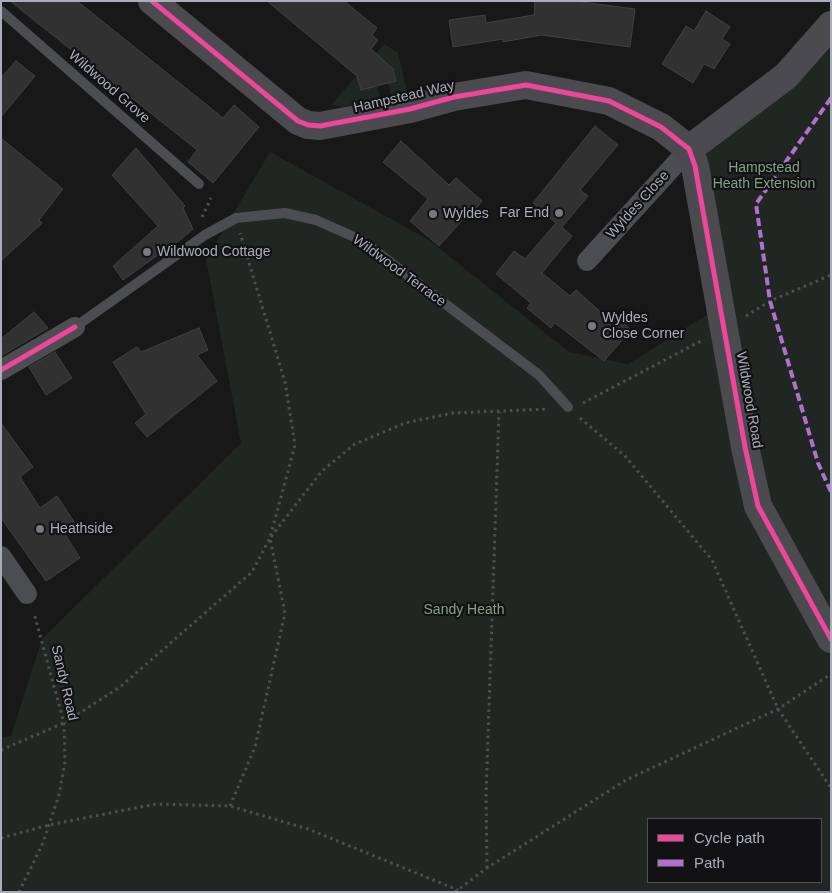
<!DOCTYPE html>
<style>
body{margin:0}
#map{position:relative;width:832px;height:893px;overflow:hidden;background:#181818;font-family:Arial,sans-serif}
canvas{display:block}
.frame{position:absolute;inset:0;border:2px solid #aaaeb8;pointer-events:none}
.legend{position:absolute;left:647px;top:818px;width:175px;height:65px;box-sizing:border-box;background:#121214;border:1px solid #4f5056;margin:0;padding:6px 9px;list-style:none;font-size:15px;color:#aaaeb8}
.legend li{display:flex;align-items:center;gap:10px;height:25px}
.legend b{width:25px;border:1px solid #4f5056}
</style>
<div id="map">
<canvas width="832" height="893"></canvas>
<div class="frame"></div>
<ul class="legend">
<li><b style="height:6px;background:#ed469a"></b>Cycle path</li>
<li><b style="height:6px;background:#b36fd0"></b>Path</li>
</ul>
</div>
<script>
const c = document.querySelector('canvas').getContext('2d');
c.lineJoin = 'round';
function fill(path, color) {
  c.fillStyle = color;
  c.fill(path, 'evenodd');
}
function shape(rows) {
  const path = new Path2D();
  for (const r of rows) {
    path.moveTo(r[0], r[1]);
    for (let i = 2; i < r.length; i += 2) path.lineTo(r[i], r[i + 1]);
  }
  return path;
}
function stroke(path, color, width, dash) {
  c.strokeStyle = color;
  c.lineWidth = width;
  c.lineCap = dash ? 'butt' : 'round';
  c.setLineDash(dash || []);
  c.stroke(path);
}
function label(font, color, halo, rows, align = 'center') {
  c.font = font + ' Arial,sans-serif';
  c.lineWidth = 4.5;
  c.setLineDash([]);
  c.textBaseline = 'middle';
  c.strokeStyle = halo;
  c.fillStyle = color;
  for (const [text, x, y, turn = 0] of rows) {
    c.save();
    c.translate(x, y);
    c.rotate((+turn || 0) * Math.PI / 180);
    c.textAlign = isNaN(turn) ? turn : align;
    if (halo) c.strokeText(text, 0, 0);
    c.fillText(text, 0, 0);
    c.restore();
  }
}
const green = shape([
 [831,18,831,892,1,892,1,738,11,736,42,639,241,443,206,259,270,152,429,240,569,352,628,364,721,306,689,149],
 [648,819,821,819,821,882,648,882],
 [384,44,398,53,407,91,391,95,388,83,396,81,394,71,387,73,388,64,385,62,358,80,361,90,377,86,380,98,343,107,331,105]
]);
const building = shape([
 [10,1,77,1,223,118,234,105,259,127,213,183,188,162,197,150,10,1],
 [267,1,344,1,377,28,372,35,378,40,371,49,393,69,396,81,361,90,357,76,267,1],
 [535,1,574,1,635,9,630,47,541,35,503,42,503,39,453,47,449,20,485,15,486,23,534,15,535,1],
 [706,11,730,27,722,39,730,44,714,69,704,64,693,83,662,64,686,26,694,31,706,11],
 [16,61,35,76,1,117,1,78,16,61],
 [595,126,618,145,580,190,588,196,562,227,572,236,542,273,570,296,576,290,613,323,618,318,631,330,604,361,555,323,551,328,527,308,531,303,496,274,514,251,525,259,556,223,533,203,595,126],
 [1,138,63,189,39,220,42,223,1,261,1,138],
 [401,141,449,185,456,178,482,201,467,220,465,217,439,246,410,221,428,199,383,162,401,141],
 [136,148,185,206,183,208,193,229,164,253,162,252,123,280,113,266,158,226,112,175,136,148],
 [34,312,48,328,1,356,1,339,34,312],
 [199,328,208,350,197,355,217,381,147,437,135,423,146,414,113,362,137,347,141,352,199,328],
 [55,352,72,378,46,395,29,367,55,352],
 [1,423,33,467,20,477,40,508,57,496,76,525,65,534,80,558,46,581,1,518,1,423]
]);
const path = shape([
 [202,217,211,198],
 [746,316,770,301,831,275],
 [583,403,701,341],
 [580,418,625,456,712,560,778,709,831,788],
 [1,750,64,723,120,687,252,572,270,538,295,445,285,382,240,233],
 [230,806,255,747,285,613,270,538,322,471,355,444,405,423,453,413,548,409],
 [1,838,49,825,156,804,230,806,308,829,458,890],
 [487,868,486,796,499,412],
 [19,892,43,843,59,795,65,762,64,723,34,613],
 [455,892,487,868,626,780,778,709,831,674]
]);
const lane = shape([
 [1,11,199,184],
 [75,327,205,235,236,218,285,213,316,220,361,240,539,375,568,407]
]);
const street = shape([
 [587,261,689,149],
 [1,370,75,327],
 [1,556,27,594]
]);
const secondary = shape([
 [152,1,298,121,308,125,320,126,410,109,454,97,526,85,609,101,661,127,689,149],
 [689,149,695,166,745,447,758,506,831,639],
 [689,149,786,76,831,25]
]);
const quiet = shape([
 [831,98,756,204,770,301,818,463,831,492]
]);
const cycleway = shape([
 [152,1,298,121,308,125,320,126,410,109,454,97,526,85,609,101,661,127,689,149,695,166,745,447,758,506,831,639],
 [1,370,75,327]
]);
const markers = [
 [559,213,5,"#777a80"],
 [433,214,5,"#777a80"],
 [147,252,5,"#777a80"],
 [592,326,5,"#777a80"],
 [40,529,5,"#777a80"]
];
const streetNames = [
 ["Wildwood Grove",109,87,41],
 ["Hampstead Way",404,97,-13],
 ["Wyldes Close",638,205,-48],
 ["Wildwood Terrace",399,271,36],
 ["Wildwood Road",749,400,80],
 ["Sandy Road",64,683,77]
];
const parkNames = [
 ["Hampstead",764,168],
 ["Heath Extension",764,184],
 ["Sandy Heath",464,610]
];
const poiNames = [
 ["Far End",549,213,"right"],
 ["Wyldes",443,214],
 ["Wildwood Cottage",157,252],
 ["Wyldes",602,318],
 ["Close Corner",602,334],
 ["Heathside",50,529]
];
fill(green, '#202722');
fill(building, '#313132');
stroke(building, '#414144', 1);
stroke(path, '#4e4f52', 3, [2.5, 4]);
stroke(lane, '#4c4d51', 10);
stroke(street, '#4c4d51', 20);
stroke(secondary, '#4b4b4f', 28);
stroke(quiet, '#b36fd0', 4, [8, 4]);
stroke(cycleway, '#ed469a', 5);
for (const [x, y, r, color] of markers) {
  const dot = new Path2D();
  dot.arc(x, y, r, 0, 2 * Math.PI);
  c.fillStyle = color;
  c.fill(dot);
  stroke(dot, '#121214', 2);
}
label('14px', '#aaaeb8', '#121214', streetNames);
label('14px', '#83a186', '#121214', parkNames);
label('14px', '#aaaeb8', '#121214', poiNames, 'left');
</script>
